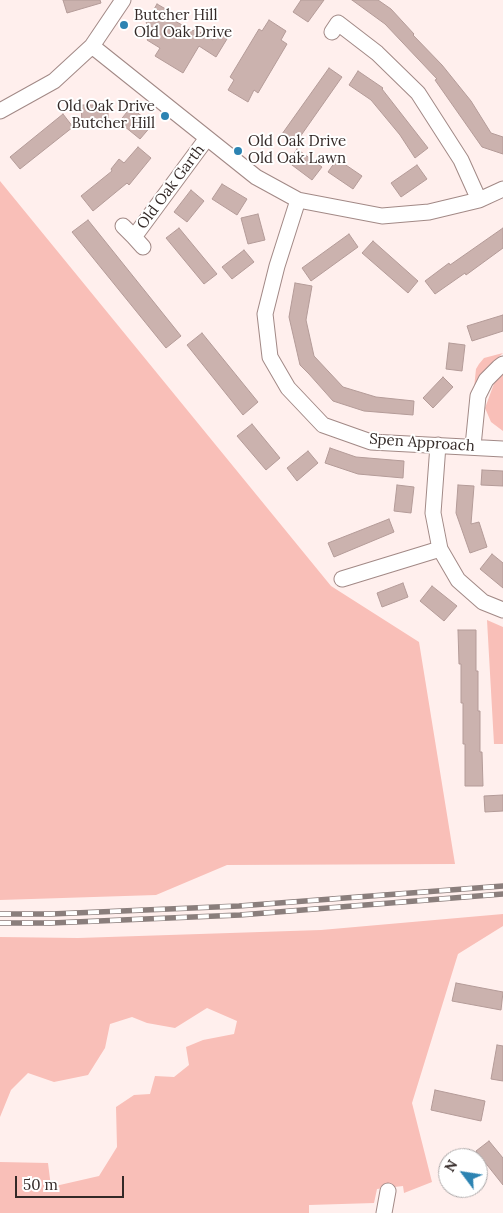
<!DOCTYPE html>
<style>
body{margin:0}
#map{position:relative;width:503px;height:1213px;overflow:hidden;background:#ffefed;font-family:Lora,serif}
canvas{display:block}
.north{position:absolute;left:438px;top:1148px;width:50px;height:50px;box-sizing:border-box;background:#fff;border:1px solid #ada9a9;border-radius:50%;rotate:301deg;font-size:14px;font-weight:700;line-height:20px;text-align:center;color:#332927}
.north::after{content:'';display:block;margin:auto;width:18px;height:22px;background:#2c83b2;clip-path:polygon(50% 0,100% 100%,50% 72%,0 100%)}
.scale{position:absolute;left:15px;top:1176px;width:109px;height:22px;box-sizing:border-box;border:2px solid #332927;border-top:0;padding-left:6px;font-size:15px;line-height:18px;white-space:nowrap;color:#332927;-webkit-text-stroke:4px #fff;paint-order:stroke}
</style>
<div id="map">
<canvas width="503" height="1213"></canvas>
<div class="north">N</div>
<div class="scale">50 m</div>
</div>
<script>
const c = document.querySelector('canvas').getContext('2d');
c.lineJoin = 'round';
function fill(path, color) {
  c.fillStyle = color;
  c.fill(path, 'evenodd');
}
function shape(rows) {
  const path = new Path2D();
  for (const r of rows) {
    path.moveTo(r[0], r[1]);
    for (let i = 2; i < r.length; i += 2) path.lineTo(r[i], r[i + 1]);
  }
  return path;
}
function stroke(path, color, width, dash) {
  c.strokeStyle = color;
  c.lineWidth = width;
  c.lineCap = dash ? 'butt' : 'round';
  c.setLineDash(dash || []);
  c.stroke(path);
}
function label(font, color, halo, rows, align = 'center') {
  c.font = font + ' Lora,serif';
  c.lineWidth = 4;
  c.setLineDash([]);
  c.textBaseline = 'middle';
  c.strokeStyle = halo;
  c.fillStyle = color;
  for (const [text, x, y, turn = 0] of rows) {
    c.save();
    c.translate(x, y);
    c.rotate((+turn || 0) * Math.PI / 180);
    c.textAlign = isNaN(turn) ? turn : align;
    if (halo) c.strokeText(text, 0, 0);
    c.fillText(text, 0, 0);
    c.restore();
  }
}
const green = shape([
 [0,181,331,586,419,642,455,864,227,865,156,895,0,900],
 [503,353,486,369,474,388,476,369,479,364,484,358],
 [503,374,503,431,491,422,485,408,495,381],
 [487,620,503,627,503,744,494,744],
 [503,914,503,926,458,954,412,1103,432,1182,404,1193,403,1186,377,1189,374,1203,309,1205,309,1213,0,1213,0,1162,48,1163,51,1187,99,1176,117,1147,116,1107,134,1095,150,1094,155,1076,174,1077,189,1065,186,1047,203,1040,234,1034,237,1021,207,1008,175,1028,147,1023,132,1017,110,1024,105,1048,88,1075,54,1082,28,1073,11,1090,0,1117,0,937,78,938,321,930]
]);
const building = shape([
 [63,0,100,0,101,3,67,13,63,0],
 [301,0,324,0,308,22,293,12,301,0],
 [352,0,378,0,391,9,414,34,413,35,442,65,471,101,491,133,503,137,503,154,482,147,435,80,437,79,385,24,352,0],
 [157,4,176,15,173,20,193,31,195,29,213,40,220,28,230,34,216,57,199,46,183,73,155,56,160,48,147,40,154,28,146,23,157,4],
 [269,20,286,31,281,40,287,44,258,93,254,90,248,102,228,90,234,80,230,77,259,29,262,31,269,20],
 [329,68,342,77,295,144,282,134,329,68],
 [358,71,383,88,382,89,428,148,415,158,400,135,371,100,349,85,358,71],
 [81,105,108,105,108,123,82,123,81,105],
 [131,107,152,125,140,139,119,122,131,107],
 [63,114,73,127,20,169,10,157,63,114],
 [138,147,151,158,129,185,127,183,93,211,81,196,112,171,111,169,119,159,124,163,138,147],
 [297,149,322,167,312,180,288,162,297,149],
 [337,159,362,176,353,189,328,172,337,159],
 [417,165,427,179,401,197,391,183,417,165],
 [222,184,247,199,237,215,212,199,222,184],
 [191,190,204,201,187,222,174,212,191,190],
 [258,214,265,240,248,244,241,218,258,214],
 [88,220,181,336,166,348,72,232,88,220],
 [179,228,217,274,204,284,166,238,179,228],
 [503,228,503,248,466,275,465,273,435,294,425,281,449,263,450,265,503,228],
 [349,234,358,247,311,281,302,268,349,234],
 [373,241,418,281,408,293,362,253,373,241],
 [244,250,254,262,232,279,222,267,244,250],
 [295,283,312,286,306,320,314,356,343,387,376,397,414,401,413,415,364,411,333,401,309,374,300,365,289,317,295,283],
 [503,315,503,331,472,341,467,326,503,315],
 [202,333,258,402,243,415,187,345,202,333],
 [449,343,465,345,462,371,446,369,449,343],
 [443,377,453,387,433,408,423,398,443,377],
 [252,424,280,458,266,470,237,436,252,424],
 [330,448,356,457,404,461,403,478,358,474,325,463,330,448],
 [308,451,318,463,297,481,287,468,308,451],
 [482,470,503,471,503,486,481,485,482,470],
 [397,485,414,487,411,513,394,511,397,485],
 [458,485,474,486,471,524,479,522,487,547,470,553,456,513,458,485],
 [389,519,394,532,334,557,328,543,389,519],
 [492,554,503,563,503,588,480,569,492,554],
 [403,583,408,597,382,607,377,593,403,583],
 [432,586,457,606,444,621,420,601,432,586],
 [458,630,476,630,476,671,478,671,478,711,480,711,480,752,482,752,483,786,465,786,465,744,463,744,463,703,461,703,461,664,459,664,458,630],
 [503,795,503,811,485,812,484,796,503,795],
 [456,983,503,992,501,1010,452,1001,456,983],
 [497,1045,503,1046,503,1081,491,1079,497,1045],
 [435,1090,485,1101,481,1121,431,1110,435,1090],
 [489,1141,503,1158,503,1185,476,1151,489,1141]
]);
const minor = shape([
 [332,32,338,23,377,53,418,93,461,160,479,200],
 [92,46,256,177,298,200,382,216,429,212,479,200,503,189],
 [0,111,54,81,92,46,123,0],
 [298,200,277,266,265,314,270,357,288,388,323,425,371,442,503,449],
 [123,226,134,237],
 [143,247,134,237,207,138],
 [438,445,433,513,440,549,458,580,483,602,503,610],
 [473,446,478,396,486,380,499,367,503,364],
 [342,579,440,549],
 [384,1213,388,1191]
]);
const rail = shape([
 [0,914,51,914,239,906,503,886],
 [0,923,51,923,240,915,503,894]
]);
const markers = [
 [124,25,5,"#2c83b2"],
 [165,116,5,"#2c83b2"],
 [238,151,5,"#2c83b2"]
];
const poiNames = [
 ["Butcher Hill",134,16],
 ["Old Oak Drive",134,33],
 ["Old Oak Drive",155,107,"right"],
 ["Butcher Hill",155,124,"right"],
 ["Old Oak Drive",248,142],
 ["Old Oak Lawn",248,159]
];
const streetNames = [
 ["Old Oak Garth",171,187,-53],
 ["Spen Approach",422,443,4]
];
fill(green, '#f9bfb8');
fill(building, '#cbb2ae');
stroke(building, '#b49b98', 1);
stroke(minor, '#a28986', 17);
stroke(minor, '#fff', 15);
stroke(rail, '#8a7e7c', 5.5);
stroke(rail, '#fff', 4, [11]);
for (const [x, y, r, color] of markers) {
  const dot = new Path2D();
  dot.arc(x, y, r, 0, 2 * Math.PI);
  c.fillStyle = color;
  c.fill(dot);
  stroke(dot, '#fff', 2);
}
label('15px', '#332927', '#fff', poiNames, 'left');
label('15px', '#332927', '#fff', streetNames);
</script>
